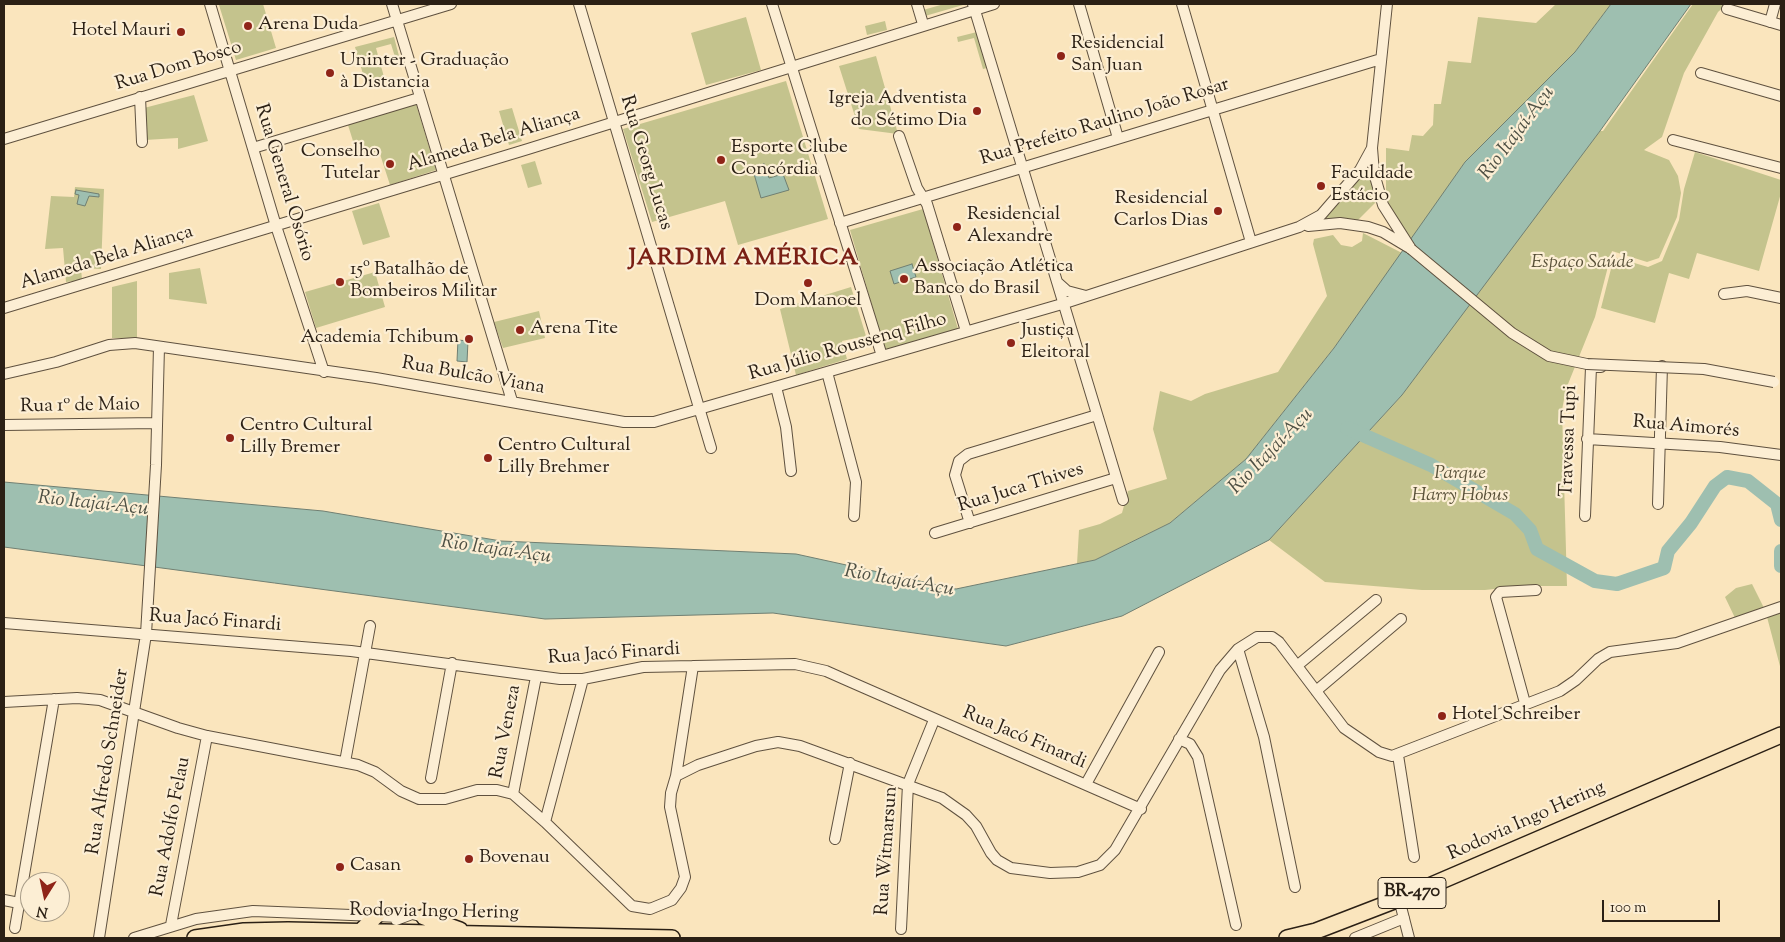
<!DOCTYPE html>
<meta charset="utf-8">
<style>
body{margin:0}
#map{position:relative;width:1785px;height:942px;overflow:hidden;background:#fae5bd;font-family:"Sorts Mill Goudy",serif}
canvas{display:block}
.frame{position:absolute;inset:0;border:5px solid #2b2015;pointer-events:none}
.north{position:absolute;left:20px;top:872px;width:50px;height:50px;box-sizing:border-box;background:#fceed4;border:1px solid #a89c88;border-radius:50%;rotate:190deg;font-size:14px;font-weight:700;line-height:20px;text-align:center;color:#2b2015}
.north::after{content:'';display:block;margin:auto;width:18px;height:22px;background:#8f2418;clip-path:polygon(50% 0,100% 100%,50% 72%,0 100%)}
.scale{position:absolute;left:1602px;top:900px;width:118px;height:22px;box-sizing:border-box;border:2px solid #2b2015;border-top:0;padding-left:6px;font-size:15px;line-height:18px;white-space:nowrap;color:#2b2015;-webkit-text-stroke:4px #fceed4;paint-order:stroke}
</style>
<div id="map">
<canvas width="1785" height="942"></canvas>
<div class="frame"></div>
<div class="north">N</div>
<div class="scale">100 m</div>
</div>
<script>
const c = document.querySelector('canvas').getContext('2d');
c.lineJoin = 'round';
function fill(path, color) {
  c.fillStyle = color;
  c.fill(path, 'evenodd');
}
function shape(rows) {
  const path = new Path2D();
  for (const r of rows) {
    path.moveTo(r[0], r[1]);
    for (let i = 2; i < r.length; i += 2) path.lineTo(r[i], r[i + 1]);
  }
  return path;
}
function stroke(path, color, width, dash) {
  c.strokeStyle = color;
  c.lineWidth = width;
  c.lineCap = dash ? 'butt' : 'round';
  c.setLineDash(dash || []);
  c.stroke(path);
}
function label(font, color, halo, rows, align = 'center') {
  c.font = font + ' "Sorts Mill Goudy",serif';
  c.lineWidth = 4.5;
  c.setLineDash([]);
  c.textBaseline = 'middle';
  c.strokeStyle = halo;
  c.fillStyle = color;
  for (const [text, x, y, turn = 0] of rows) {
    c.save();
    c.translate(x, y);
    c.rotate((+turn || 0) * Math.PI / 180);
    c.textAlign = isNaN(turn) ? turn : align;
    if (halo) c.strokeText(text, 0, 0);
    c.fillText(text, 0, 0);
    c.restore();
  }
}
const green = shape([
 [263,4,276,48,236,60,219,5],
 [944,4,963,5,925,16,923,10],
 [1556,4,1611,4,1575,52,1465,162,1412,239,1392,216,1386,200,1386,148,1409,151,1412,135,1423,136,1433,125,1434,104,1441,104,1448,61,1471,63,1478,17,1536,23],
 [1693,4,1727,4,1718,12,1684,73,1662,137,1644,150,1669,160,1678,176,1681,193,1677,217,1659,258,1647,262,1612,251,1595,317,1566,389,1562,410,1567,586,1521,586,1485,590,1422,590,1325,582,1269,540,1402,395,1553,192,1600,131,1603,131],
 [746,17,761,70,706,85,691,33],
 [885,21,887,30,867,35,865,26],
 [977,32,987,68,983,69,974,38,958,42,957,37],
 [394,37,399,56,395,57,391,44,376,48,384,77,365,81,355,47],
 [876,56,898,134,859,129,839,66],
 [786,81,828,219,738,245,725,201,652,222,623,129],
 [194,95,208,141,178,149,178,138,145,140,144,108],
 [416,104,436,170,390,185,379,151,358,157,348,125],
 [512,108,522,141,509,145,499,111],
 [1695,152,1781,180,1781,193,1759,271,1697,253,1689,279,1669,273,1655,323,1601,308,1614,257,1648,267,1662,261,1679,220,1684,189],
 [535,161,542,184,528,188,521,165],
 [1368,165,1377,201,1357,221,1313,223],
 [75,187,104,189,101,269,81,268,82,280,66,282,63,248,45,249,51,196,74,197],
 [379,203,390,237,363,245,352,211],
 [923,209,958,329,885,350,850,230],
 [1363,233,1402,253,1334,348,1246,459,1170,523,1095,560,1077,564,1079,530,1100,524,1122,513,1128,491,1167,479,1153,429,1160,391,1191,401,1205,394,1278,372,1327,296,1313,244,1314,239,1333,235,1341,245,1352,247,1362,241],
 [200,268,207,304,169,299,169,273],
 [375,272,385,307,316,328,305,292],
 [137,281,137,338,112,338,112,287],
 [851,287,866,336,842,341,847,359,796,375,780,309],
 [539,311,545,338,503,348,494,322],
 [1752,584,1764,608,1736,620,1725,597,1736,588],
 [1781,613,1781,670,1767,617]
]);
const water = shape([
 [1611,4,1691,4,1600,131,1402,395,1269,540,1122,616,1006,646,773,613,545,619,4,547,4,482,323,511,501,541,796,554,956,589,1095,560,1170,523,1246,459,1334,348,1465,162,1575,52,1611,4],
 [764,164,769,178,783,174,789,190,761,198,752,167,764,164],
 [76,190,99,194,99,197,89,196,85,206,77,204,79,195,75,194,76,190],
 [912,264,916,277,894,284,890,271,912,264],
 [458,340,468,341,467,362,457,361,458,340]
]);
const river = shape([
 [1347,428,1431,465,1515,514,1530,530,1537,549,1595,581,1617,584,1664,568,1668,551,1691,523,1715,486,1727,477,1748,481,1777,504,1781,520],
 [1781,551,1781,566]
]);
const minor = shape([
 [210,4,276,226,324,372],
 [392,4,512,401],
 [579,4,711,448],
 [772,4,882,356],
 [917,4,923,24],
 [973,4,1123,500],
 [1079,4,1118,138],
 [1182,4,1251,242],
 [1387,4,1372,148,1374,173,1383,205,1411,249],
 [1727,9,1781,25],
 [1770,22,1775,4],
 [1701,73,1781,96],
 [140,97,142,142],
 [899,136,917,188,927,204,966,331],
 [4,139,451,4],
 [1673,140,1781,168],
 [253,148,419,98],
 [840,223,1381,59],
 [1308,226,1340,223,1368,227,1383,232,1408,247],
 [1057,282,1067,291,1086,296],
 [1724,294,1747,291,1781,298],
 [4,308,528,149,994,4],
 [827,372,856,482,854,516],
 [4,374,56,362,109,345,135,343,376,378,624,422,654,422,1062,304,1299,227,1321,215,1360,170,1372,148],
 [776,387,786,427,791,471],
 [4,425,157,423],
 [1587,439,1720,447,1781,455],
 [1658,504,1662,366],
 [1585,516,1591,367,1601,367],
 [970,523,955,475,959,461,968,454,1097,415],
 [935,533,1116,478],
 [4,623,351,651,560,679,583,679,643,667,795,664,826,671,844,679,1141,809],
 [1238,649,1264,737,1295,887],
 [1298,665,1376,600],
 [1316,691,1401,619],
 [4,702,77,698,100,700,178,728,207,736,358,765,375,772,401,791,419,799,445,799,477,790,497,790,513,794,545,822,632,906,650,909,672,900,681,888,685,877,670,807,671,793,676,776,698,765,756,746,778,742,800,746,942,798,966,815,976,826,991,853,997,860,1011,868,1050,873,1078,872,1100,865,1115,850,1220,670,1238,649,1257,637,1272,637,1279,642,1344,728,1379,752,1392,756,1560,691,1576,680,1598,659,1610,652,1677,643,1781,607],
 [1525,703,1496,597,1500,592,1536,590],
 [1179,739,1190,744,1198,757,1236,925],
 [1398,755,1414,857],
 [345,762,370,626],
 [676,776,693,666],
 [431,778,452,663],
 [1086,784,1159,652],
 [513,794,536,677],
 [545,822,583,679],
 [835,839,850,763],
 [1399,899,1409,938],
 [4,900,19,903],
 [396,920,412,914,424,917,428,920],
 [171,925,207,736],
 [15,928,54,699],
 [901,929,908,784,934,720],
 [99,938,146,634,156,465,159,347],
 [134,938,196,919,253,911,400,917],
 [1355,938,1404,918]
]);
const highway = shape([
 [424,917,460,930],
 [360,932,377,915],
 [195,938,244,931,288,930,672,938],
 [1287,938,1316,931,1399,899,1781,735]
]);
const minorBridge = shape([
 [1411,249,1512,333,1549,356,1587,364,1704,369,1774,382]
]);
const markers = [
 [248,26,5,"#8f2418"],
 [181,32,5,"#8f2418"],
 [1061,56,5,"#8f2418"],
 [330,73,5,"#8f2418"],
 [977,111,5,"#8f2418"],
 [721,160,5,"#8f2418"],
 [390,164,5,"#8f2418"],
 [1321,186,5,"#8f2418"],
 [1218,211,5,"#8f2418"],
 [957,227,5,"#8f2418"],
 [904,279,5,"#8f2418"],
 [340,282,5,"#8f2418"],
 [808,283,5,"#8f2418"],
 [520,330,5,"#8f2418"],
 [469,339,5,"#8f2418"],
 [1011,343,5,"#8f2418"],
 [230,438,5,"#8f2418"],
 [488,458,5,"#8f2418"],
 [1442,716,5,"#8f2418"],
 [469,859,5,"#8f2418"],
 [340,867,5,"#8f2418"]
];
const shields = [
 [1412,893,68]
];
const shieldNames = [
 ["BR-470",1412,893]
];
const poiNames = [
 ["Arena Duda",258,26],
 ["Hotel Mauri",171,32,"right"],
 ["Residencial",1071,45],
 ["San Juan",1071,67],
 ["Uninter - Graduação",340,62],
 ["à Distancia",340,84],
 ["Igreja Adventista",967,100,"right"],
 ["do Sétimo Dia",967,122,"right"],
 ["Esporte Clube",731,149],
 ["Concórdia",731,171],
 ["Conselho",380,153,"right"],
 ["Tutelar",380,175,"right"],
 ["Faculdade",1331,175],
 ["Estácio",1331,197],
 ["Residencial",1208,200,"right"],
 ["Carlos Dias",1208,222,"right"],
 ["Residencial",967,216],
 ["Alexandre",967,238],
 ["Associação Atlética",914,268],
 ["Banco do Brasil",914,290],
 ["15º Batalhão de",350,271],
 ["Bombeiros Militar",350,293],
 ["Dom Manoel",808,302,"center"],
 ["Arena Tite",530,330],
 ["Justiça",1021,332],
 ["Eleitoral",1021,354],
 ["Academia Tchibum",459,339,"right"],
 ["Centro Cultural",240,427],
 ["Lilly Bremer",240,449],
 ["Centro Cultural",498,447],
 ["Lilly Brehmer",498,469],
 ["Hotel Schreiber",1452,716],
 ["Bovenau",479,859],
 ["Casan",350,867]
];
const streetNames = [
 ["Rua Dom Bosco",179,67,-17],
 ["Rua Prefeito Raulino João Rosar",1105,123,-17],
 ["Alameda Bela Aliança",494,141,-17],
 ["Rua Georg Lucas",645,163,73],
 ["Rua General Osório",283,183,73],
 ["Alameda Bela Aliança",107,259,-17],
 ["Rua Júlio Roussenq Filho",848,348,-16],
 ["Rua Bulcão Viana",473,377,10],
 ["Rua 1º de Maio",80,407,-1],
 ["Rua Aimorés",1686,428,5],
 ["Travessa Tupi",1570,441,-88],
 ["Rua Juca Thives",1021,489,-17],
 ["Rua Jacó Finardi",215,622,4],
 ["Rua Jacó Finardi",614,655,-4],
 ["Rua Veneza",507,732,-79],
 ["Rua Jacó Finardi",1024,739,23],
 ["Rua Alfredo Schneider",109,762,-81],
 ["Rodovia Ingo Hering",1527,822,-24],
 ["Rua Adolfo Felau",172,827,-79],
 ["Rua Witmarsun",888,851,-86],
 ["Rodovia Ingo Hering",434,913,1]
];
const parkNames = [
 ["Espaço Saúde",1582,264],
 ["Parque",1460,475],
 ["Harry Hobus",1460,497]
];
const waterNames = [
 ["Rio Itajaí-Açu",1518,134,-53],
 ["Rio Itajaí-Açu",1272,452,-46],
 ["Rio Itajaí-Açu",93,505,6],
 ["Rio Itajaí-Açu",496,551,8],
 ["Rio Itajaí-Açu",899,582,10]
];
const districtNames = [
 ["JARDIM AMÉRICA",744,260]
];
fill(green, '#c4c38d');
fill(water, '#9ebfb0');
stroke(water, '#707f72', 1);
stroke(river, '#9ebfb0', 14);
stroke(minor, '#5f513f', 12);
stroke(highway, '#2b2015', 18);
stroke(minor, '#fceed4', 10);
stroke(highway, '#fae5bd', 15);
stroke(minorBridge, '#5f513f', 12, []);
stroke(minorBridge, '#fceed4', 10);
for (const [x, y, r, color] of markers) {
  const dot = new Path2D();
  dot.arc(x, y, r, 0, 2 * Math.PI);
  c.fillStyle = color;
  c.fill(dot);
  stroke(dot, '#fceed4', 2);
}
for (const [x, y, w] of shields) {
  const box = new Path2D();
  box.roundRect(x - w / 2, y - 15.5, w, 31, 4);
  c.fillStyle = '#fceed4';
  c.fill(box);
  stroke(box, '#2b2015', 1);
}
label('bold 18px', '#2b2015', null, shieldNames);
label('19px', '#2b2015', '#fceed4', poiNames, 'left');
label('19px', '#2b2015', '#fceed4', streetNames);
label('italic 19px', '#595139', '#fceed4', parkNames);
label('italic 20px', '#4e5044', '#fceed4', waterNames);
c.letterSpacing = '1px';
label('bold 24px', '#7a1f14', '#fceed4', districtNames);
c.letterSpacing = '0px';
</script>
